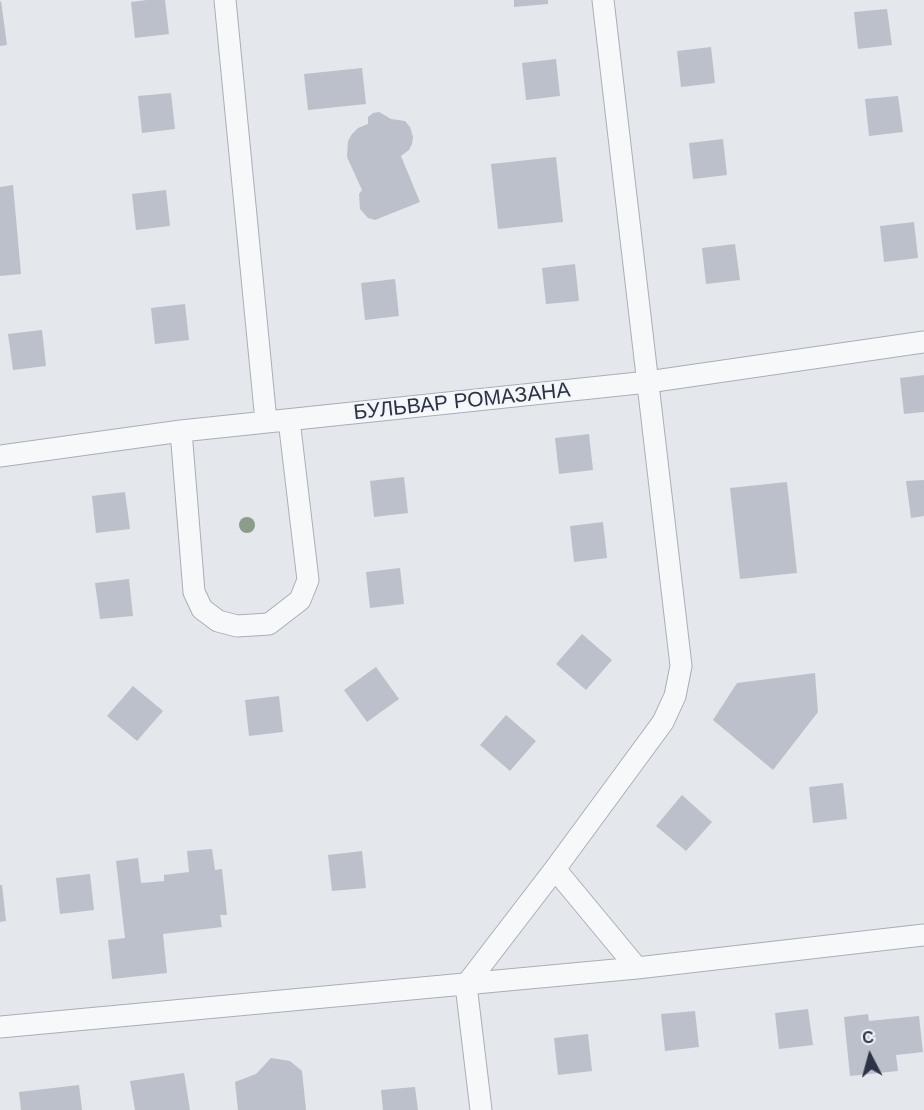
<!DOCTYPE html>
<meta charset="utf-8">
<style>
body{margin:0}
#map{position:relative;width:924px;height:1110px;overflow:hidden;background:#e4e7ec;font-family:Arial,sans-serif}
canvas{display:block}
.north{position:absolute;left:840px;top:1026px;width:60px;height:60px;-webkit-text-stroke:4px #f4f6f9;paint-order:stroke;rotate:354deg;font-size:16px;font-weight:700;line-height:24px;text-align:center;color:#2b3445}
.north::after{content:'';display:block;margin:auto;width:21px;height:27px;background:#2b3445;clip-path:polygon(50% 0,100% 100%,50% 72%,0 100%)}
</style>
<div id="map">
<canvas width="924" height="1110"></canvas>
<div class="north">С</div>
</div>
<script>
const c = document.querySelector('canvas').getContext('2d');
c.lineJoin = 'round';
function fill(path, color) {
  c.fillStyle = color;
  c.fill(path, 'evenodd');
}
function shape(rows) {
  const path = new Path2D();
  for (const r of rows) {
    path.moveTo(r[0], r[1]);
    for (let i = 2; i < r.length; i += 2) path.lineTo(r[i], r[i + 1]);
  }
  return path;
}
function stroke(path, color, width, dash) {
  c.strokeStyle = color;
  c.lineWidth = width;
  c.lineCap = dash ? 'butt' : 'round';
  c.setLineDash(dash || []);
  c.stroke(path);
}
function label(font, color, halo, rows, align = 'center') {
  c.font = font + ' Arial,sans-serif';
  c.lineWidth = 4.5;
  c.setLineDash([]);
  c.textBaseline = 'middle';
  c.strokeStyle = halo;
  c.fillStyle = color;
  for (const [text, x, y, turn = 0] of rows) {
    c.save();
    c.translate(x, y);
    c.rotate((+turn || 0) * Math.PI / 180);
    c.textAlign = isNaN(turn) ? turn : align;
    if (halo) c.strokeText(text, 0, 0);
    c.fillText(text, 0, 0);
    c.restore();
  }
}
const building = shape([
 [147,0,165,0,169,34,135,38,131,2],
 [514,0,548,0,548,4,514,7],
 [1,1,7,45,0,46,0,2],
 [887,9,892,45,858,49,854,12],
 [711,47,715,83,681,87,677,51],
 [556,59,560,96,526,100,522,63],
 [362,68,366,104,308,110,304,74],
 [171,93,175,129,142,133,138,96],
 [898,96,903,132,869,136,865,99],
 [379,112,391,119,405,121,410,127,413,137,412,144,409,150,401,156,420,202,375,220,368,218,360,209,359,194,362,190,347,157,348,141,352,134,358,128,368,124,368,117,373,113],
 [723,139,727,175,693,179,689,143],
 [556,157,563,222,498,229,491,164],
 [13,185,21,274,0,276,0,187],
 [166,190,170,226,136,230,132,194],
 [914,222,918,258,884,262,880,226],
 [735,244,740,280,706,284,702,248],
 [575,264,579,301,546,304,542,268],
 [395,279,399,316,365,320,361,283],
 [185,304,189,340,155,344,151,308],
 [42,330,46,366,13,370,8,334],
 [924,375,924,412,904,414,900,378],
 [589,434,593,470,559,474,555,438],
 [404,477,408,513,374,517,370,481],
 [924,480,924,516,911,518,906,481],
 [787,482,797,573,740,579,730,488],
 [125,492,130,529,96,533,92,496],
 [603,522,607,558,574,562,570,526],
 [400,568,404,604,370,608,366,572],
 [129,579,133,616,100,619,95,583],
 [582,634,612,660,586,690,556,664],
 [376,667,399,699,367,722,344,690],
 [815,673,818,712,773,770,713,720,737,683],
 [133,686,163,711,137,741,107,716],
 [279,696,283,732,249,736,245,700],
 [506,715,536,741,510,771,480,745],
 [843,783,847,819,813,823,809,787],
 [682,795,712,822,686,851,656,826],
 [212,849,215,870,222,869,227,915,220,915,222,927,163,934,167,973,112,979,108,940,125,938,116,861,138,858,141,883,164,881,164,875,189,872,187,851],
 [362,851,366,888,332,891,328,855],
 [90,874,94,910,60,914,56,878],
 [0,885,2,885,6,921,0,922],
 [808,1009,813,1045,779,1049,775,1013],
 [695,1011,699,1047,665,1051,661,1014],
 [868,1014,869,1021,919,1016,923,1052,896,1055,898,1071,850,1076,844,1017],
 [588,1034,592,1071,558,1075,554,1038],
 [271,1058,290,1061,302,1071,306,1110,238,1110,235,1082,256,1074],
 [184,1073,190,1110,135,1110,130,1081],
 [79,1085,82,1110,21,1110,19,1092],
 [415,1087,418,1110,383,1110,381,1090]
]);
const minor = shape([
 [225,0,266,421],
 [181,431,194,592,202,609,218,621,237,626,269,624,300,600,308,580,289,420],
 [0,456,181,431,648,382,924,342],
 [555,869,637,968],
 [0,1027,637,968,924,935],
 [481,1110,466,985,555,869,663,722,675,696,681,666,603,0]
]);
const trees = [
 [247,525]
];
const streetNames = [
 ["БУЛЬВАР РОМАЗАНА",462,402,-6]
];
fill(building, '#bbc0ca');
stroke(minor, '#a9aeb7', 23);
stroke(minor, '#f7f8fa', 21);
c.fillStyle = '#899d89';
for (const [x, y] of trees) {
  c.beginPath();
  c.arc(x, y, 8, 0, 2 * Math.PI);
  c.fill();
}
label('21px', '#2b3445', '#f4f6f9', streetNames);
</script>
